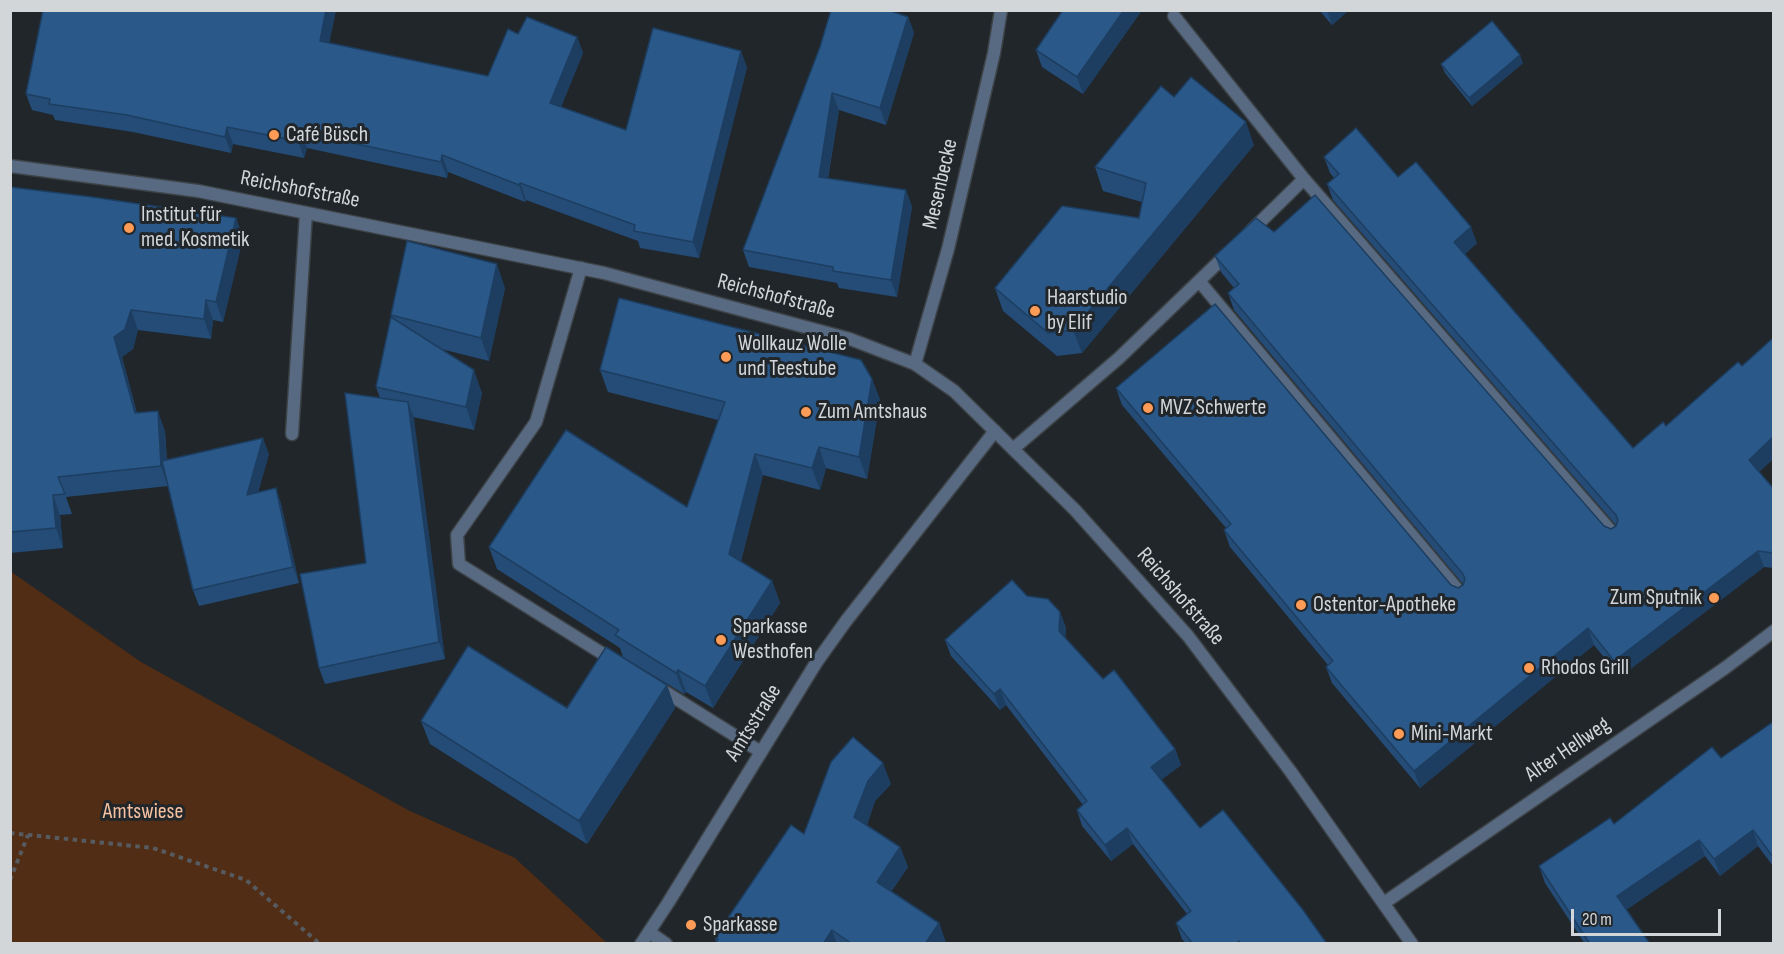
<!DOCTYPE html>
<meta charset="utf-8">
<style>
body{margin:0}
#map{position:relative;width:1784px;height:954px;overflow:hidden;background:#21262b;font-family:"Sofia Sans Condensed",sans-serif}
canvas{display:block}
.frame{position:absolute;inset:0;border:12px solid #d3d6d9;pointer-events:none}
.scale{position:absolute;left:1571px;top:909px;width:150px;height:27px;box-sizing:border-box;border:3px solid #d3d6d9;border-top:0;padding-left:8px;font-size:18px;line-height:21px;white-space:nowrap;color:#d3d6d9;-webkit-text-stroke:4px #21262b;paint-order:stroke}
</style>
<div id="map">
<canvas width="1784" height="954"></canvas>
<div class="frame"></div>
<div class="scale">20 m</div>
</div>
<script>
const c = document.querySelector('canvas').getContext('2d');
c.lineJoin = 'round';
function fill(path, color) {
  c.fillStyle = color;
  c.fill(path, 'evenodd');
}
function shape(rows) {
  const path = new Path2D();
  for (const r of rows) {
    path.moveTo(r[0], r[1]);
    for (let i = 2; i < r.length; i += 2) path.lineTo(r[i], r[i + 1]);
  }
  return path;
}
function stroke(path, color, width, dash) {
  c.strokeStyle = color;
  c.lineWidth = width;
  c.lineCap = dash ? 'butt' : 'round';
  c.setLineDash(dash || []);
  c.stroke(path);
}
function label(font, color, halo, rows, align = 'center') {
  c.font = font + ' "Sofia Sans Condensed",sans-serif';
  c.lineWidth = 6;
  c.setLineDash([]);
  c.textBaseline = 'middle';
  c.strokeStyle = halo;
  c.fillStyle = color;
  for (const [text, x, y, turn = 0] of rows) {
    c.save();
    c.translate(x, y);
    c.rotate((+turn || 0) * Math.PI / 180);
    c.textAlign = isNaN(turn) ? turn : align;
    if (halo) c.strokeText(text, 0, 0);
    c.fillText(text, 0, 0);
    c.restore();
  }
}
const green = shape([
 [10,571,141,662,408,810,515,858,607,943,11,943]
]);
const path = shape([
 [10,833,153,848,246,880,320,944],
 [10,880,28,835]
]);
const service = shape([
 [1174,16,1304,179,1616,537],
 [1251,231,1304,179],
 [581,268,536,422,457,535,459,564,616,662],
 [1199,281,1463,596],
 [292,434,306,213],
 [1013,449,1119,358,1227,254],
 [659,688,761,752]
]);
const minor = shape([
 [915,364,948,249,994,53,1001,10],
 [1384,903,1725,668,1774,631],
 [649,932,666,944],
 [641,944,668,903,816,663,846,621,995,431]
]);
const tertiary = shape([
 [10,166,198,191,604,273,850,339,915,364,954,391,1075,510,1188,636,1291,772,1412,944]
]);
const wall = shape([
 [43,10,336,10,329,43,488,76,518,34,577,37,583,53,561,107,626,130,747,67,699,258,640,248,638,241,526,200,525,202,448,172,447,178,307,148,304,158,233,144,231,153,133,132,55,120,53,115,32,110,26,94],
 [1063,10,1142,10,1083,94,1042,67,1036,50],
 [1319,10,1349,10,1332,25],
 [908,17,914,33,886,125,839,110,828,179,906,190,912,207,897,297,839,288,837,283,749,267,743,250,820,47],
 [1523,63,1472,106,1445,73,1441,64],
 [1174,97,1254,145,1082,353,1057,356,1003,311,995,288,1139,218,1142,202,1103,191,1095,167],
 [1324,157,1398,177,1477,243,1465,254,1633,448,1666,426,1742,366,1773,338,1773,459,1759,472,1773,488,1773,568,1764,567,1620,677,1594,645,1420,788,1332,683,1326,667,1328,665,1230,547,1224,530,1226,528,1122,405,1116,388,1451,585,1458,588,1463,585,1463,584,1234,310,1228,293,1234,288,1221,272,1215,256,1604,526,1611,529,1616,526,1616,525,1333,200,1327,184,1334,178,1330,173],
 [10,187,236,218,243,238,223,322,213,320,211,339,138,330,133,349,122,357,137,413,165,431,167,460,269,454,258,492,276,488,281,504,299,583,199,606,193,590,168,486,66,497,72,514,60,515,63,548,10,553],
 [505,288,489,361,441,349,482,393,474,430,413,417,445,659,325,684,319,668,366,563,380,398,376,387,392,318,391,315],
 [600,370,872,379,880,400,867,479,826,468,820,490,763,475,741,561,772,581,780,603,713,708,686,692,684,694,623,657,620,648,497,569,489,547,687,507,718,420,608,392],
 [1027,596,1060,612,1066,628,1065,638,1103,679,1175,749,1181,765,1161,780,1200,828,1327,944,1186,944,1182,939,1176,923,1187,914,1133,844,1111,861,1082,826,1077,810,1083,805,1006,705,1000,710,951,656,945,640],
 [667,685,675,708,587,844,430,744,421,721,567,708],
 [1773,722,1773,866,1758,846,1720,876,1705,856,1626,910,1650,944,1585,944,1545,883,1539,866,1614,824,1721,758],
 [891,784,875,801,867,825,900,847,908,867,891,892,939,923,946,943,715,944,716,942,715,937,804,834]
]);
const shadedWall = shape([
 [326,10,336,10,326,58,320,41],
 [1124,10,1142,10,1083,94,1077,77],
 [1327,10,1349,10,1332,25],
 [908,17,914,33,886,125,880,108],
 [577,37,583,53,556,119,550,103],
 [741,51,747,67,699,258,693,242],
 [1520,55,1523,63,1472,106,1469,98],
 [832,93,839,110,825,194,819,177],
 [1246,122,1254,145,1082,353,1073,330],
 [227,127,233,144,231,153,225,137],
 [301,132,307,148,304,158,298,141],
 [442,155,448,172,447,178,441,162],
 [520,183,526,200,525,202,519,185],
 [906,190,912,207,897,297,891,280],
 [236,218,243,238,223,322,216,302],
 [1471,227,1477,243,1460,258,1454,242],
 [497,264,505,288,489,361,481,338],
 [206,300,213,320,211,339,204,319],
 [131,310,138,330,133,349,122,357,142,433,135,413,114,337],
 [474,370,482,393,474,430,466,407],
 [872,379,880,400,867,479,859,457],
 [408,402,414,418,445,659,439,642],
 [158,411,165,431,168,486,161,466],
 [1773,437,1773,459,1755,476,1749,460],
 [263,438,269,454,253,511,247,495],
 [819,447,826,468,820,490,812,468],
 [755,454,763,475,737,575,729,554],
 [276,488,281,504,299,583,293,567],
 [53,495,60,515,63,548,56,528],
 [1758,551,1764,567,1620,677,1614,661],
 [772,581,780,603,713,708,705,686],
 [1060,612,1066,628,1065,647,1059,631],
 [1588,628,1594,645,1420,788,1414,771],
 [678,670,686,692,684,694,676,673],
 [667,685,675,708,587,844,579,821],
 [1000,689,1006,705,1000,710,994,694],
 [1175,749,1181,765,1157,783,1151,767],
 [883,763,891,784,875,801,862,838,854,817,868,781],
 [1127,828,1133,844,1111,861,1105,845],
 [1753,830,1758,846,1720,876,1714,859],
 [1699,840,1705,856,1623,912,1617,896],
 [900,847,908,867,884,902,877,882],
 [939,923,946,943,925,944],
 [832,930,837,944,823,944]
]);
const building = shape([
 [43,10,326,10,320,41,488,76,508,29,518,34,527,17,577,37,550,103,626,130,653,28,741,51,693,242,634,231,635,225,520,183,519,185,442,155,441,162,301,132,298,141,227,127,225,137,127,115,49,104,50,99,26,94,43,10],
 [831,10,888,10,908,17,880,108,832,93,819,177,906,190,891,280,833,271,833,267,743,250,820,47,831,10],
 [1063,10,1124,10,1077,77,1036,50,1063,10],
 [1492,21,1520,55,1469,98,1441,64,1492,21],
 [1191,77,1246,122,1073,330,1048,333,995,288,1062,206,1139,218,1146,183,1095,167,1161,86,1174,97,1191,77],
 [1356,128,1398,177,1416,162,1471,227,1454,242,1633,448,1663,422,1666,426,1738,362,1742,366,1773,338,1773,437,1749,460,1773,488,1773,553,1758,551,1614,661,1588,628,1414,771,1326,667,1333,661,1224,530,1231,524,1116,388,1215,304,1451,585,1458,588,1463,585,1465,579,1463,574,1228,293,1239,284,1215,256,1256,218,1274,232,1315,195,1604,526,1611,529,1616,526,1618,520,1616,515,1327,184,1339,174,1324,157,1356,128],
 [10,187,92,197,236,218,216,302,206,300,204,319,131,310,125,329,114,337,135,413,158,411,161,466,58,477,65,494,53,495,56,528,10,532,10,187],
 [407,241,497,264,481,338,391,315,407,241],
 [619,298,861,360,872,379,859,457,819,447,812,468,755,454,729,554,772,581,705,686,678,670,676,673,615,635,619,630,489,547,566,430,687,507,725,402,600,370,619,298],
 [391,317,474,370,466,407,376,387,391,317],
 [345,393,408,402,439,642,319,668,300,574,366,563,345,393],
 [263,438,247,495,276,488,293,567,193,590,162,461,263,438],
 [1012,580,1027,596,1048,599,1060,612,1059,631,1103,679,1114,670,1175,749,1151,767,1200,828,1223,810,1303,910,1327,944,1241,944,1239,941,1236,944,1193,944,1176,923,1191,911,1127,828,1105,845,1077,810,1087,801,1000,689,994,694,945,640,1012,580],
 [468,646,567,708,606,647,667,685,579,821,421,721,468,646],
 [1773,722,1773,857,1753,830,1714,859,1699,840,1617,896,1650,944,1590,944,1539,866,1610,818,1614,824,1712,747,1721,758,1773,722],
 [853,737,883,763,868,781,854,817,900,847,877,882,939,923,925,944,852,944,832,930,823,944,715,944,718,939,715,937,791,825,804,834,831,762,853,737]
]);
const markers = [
 [274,135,6,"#fe9c57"],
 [129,228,6,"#fe9c57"],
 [1035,311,6,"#fe9c57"],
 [726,357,6,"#fe9c57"],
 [1148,408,6,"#fe9c57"],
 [806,412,6,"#fe9c57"],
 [1714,598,6,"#fe9c57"],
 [1301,605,6,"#fe9c57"],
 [721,640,6,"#fe9c57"],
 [1529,668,6,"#fe9c57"],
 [1399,734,6,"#fe9c57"],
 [691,925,6,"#fe9c57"]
];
const poiNames = [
 ["Café Büsch",286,135],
 ["Institut für",141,215],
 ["med. Kosmetik",141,240],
 ["Haarstudio",1047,298],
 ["by Elif",1047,323],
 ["Wollkauz Wolle",738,344],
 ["und Teestube",738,369],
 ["MVZ Schwerte",1160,408],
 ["Zum Amtshaus",818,412],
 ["Zum Sputnik",1702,598,"right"],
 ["Ostentor-Apotheke",1313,605],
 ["Sparkasse",733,627],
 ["Westhofen",733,652],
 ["Rhodos Grill",1541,668],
 ["Mini-Markt",1411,734],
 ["Sparkasse",703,925]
];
const streetNames = [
 ["Mesenbecke",941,184,-77],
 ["Reichshofstraße",300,190,11],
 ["Reichshofstraße",776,297,15],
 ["Reichshofstraße",1180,597,49],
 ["Amtsstraße",754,723,-58],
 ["Alter Hellweg",1568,750,-34]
];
const parkNames = [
 ["Amtswiese",143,812]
];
fill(green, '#502d14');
stroke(service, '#3d4247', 15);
stroke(minor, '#3d4247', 15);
stroke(tertiary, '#3d4247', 15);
stroke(path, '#575b60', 4, [4.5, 4.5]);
stroke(service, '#576a81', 12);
stroke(minor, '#576a81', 12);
stroke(tertiary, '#576a81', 12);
fill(wall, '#244c76');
fill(shadedWall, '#1d3e60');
fill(building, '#2a5889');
stroke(building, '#1d3e60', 1.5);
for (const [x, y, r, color] of markers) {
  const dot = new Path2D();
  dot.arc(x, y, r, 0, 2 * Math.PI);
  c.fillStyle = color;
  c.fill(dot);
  stroke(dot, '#21262b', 2);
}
label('22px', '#d3d6d9', '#21262b', poiNames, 'left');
label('22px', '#d3d6d9', '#21262b', streetNames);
label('22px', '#f6c1a0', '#21262b', parkNames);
</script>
